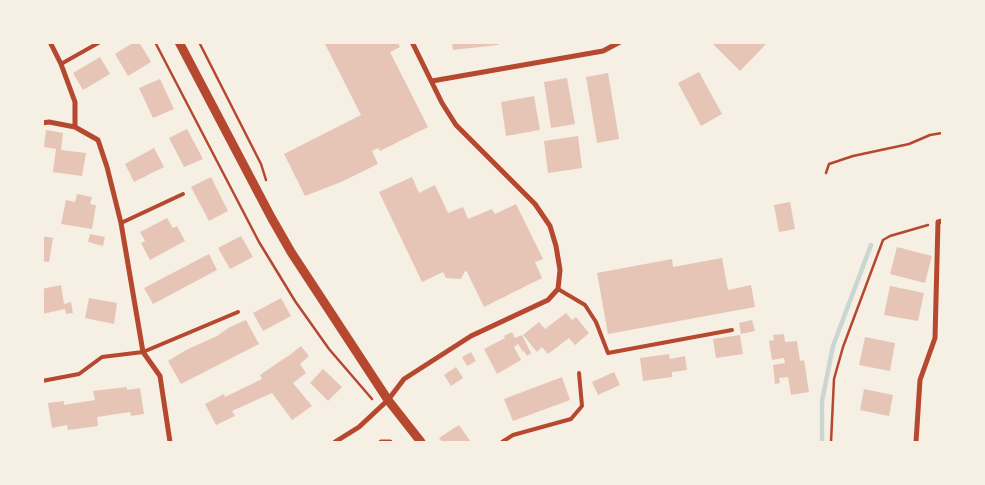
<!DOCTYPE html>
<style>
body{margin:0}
#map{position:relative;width:985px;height:485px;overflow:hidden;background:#f6efe4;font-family:"Roboto Condensed",sans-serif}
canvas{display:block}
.frame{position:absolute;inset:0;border:44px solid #f6efe4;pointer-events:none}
</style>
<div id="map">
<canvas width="985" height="485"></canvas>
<div class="frame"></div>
</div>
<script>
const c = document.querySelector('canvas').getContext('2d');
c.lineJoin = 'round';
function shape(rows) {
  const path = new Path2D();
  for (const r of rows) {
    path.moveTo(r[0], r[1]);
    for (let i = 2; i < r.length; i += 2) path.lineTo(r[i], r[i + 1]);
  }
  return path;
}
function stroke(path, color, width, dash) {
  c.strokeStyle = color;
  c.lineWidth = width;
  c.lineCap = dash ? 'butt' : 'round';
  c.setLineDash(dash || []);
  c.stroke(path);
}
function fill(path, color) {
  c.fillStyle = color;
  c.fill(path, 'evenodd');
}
const stream = shape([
 [822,442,822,401,833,346,871,245]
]);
const building = shape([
 [134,42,139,42,151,62,128,76,115,54],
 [324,42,385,42,385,44,388,42,397,42,400,47,390,52,428,127,380,151,378,148,372,151,378,164,341,182,305,196,284,154,361,115],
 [452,42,498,42,498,45,453,50],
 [711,42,768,42,740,71],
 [100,57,110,74,83,90,73,73],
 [699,72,722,114,701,126,678,83],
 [608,73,619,139,597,143,586,77],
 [567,78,575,124,551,128,544,82],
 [160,79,174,109,153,118,139,88],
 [534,96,540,130,506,136,501,102],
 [187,129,203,159,184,167,169,138],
 [46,130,63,133,61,150,86,153,82,176,53,172,56,149,44,147],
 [578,136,582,168,548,173,544,141],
 [154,148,164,167,134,182,125,164],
 [211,177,228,211,209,221,191,187],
 [412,177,419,193,435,185,448,213,463,207,468,219,492,209,495,214,516,204,543,259,535,262,542,278,484,307,467,272,465,271,461,279,446,278,443,272,422,282,379,192],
 [77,194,92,197,90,204,96,205,92,229,61,224,66,200,75,202],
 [790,202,795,229,779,232,774,205],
 [167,218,173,228,177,226,185,241,150,260,141,243,145,241,140,232],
 [90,234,105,237,103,246,88,242],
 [42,236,53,238,49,262,42,261],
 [241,236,253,257,230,269,218,248],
 [897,247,932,256,925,283,890,274],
 [209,254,217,270,153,304,144,288],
 [722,258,728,290,751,285,755,307,608,334,597,273,672,259,673,267],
 [61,285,64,304,71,302,73,313,66,314,65,309,42,314,42,289],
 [890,286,924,293,918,321,884,315],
 [89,298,117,303,114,324,85,318],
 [281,298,291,316,263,331,253,313],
 [566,313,572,320,576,317,589,333,575,345,569,338,548,354,542,347,537,352,523,335,539,322,545,329],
 [246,320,259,344,181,384,168,361,186,350,217,336,230,327],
 [752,320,755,331,741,334,739,323],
 [512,332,515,338,522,335,531,353,527,356,524,351,523,352,518,344,514,347,521,360,497,374,484,349,505,338,504,336],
 [784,334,785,342,797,341,800,361,804,360,809,392,791,395,788,377,779,378,780,383,775,384,773,365,785,363,784,358,772,360,769,341,774,340,773,335],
 [740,335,743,354,716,358,713,339],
 [865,337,895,343,890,371,859,365],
 [301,346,309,356,300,364,306,373,293,383,312,406,292,420,272,393,232,411,235,416,216,425,205,404,224,394,225,397,262,379,260,375,291,354],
 [471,352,476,361,467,366,462,357],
 [669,354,670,359,685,356,687,370,672,372,672,377,643,381,640,358],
 [456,367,463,378,451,386,444,375],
 [323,369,342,387,328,401,310,383],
 [614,372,620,385,598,395,592,382],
 [562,377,570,400,513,421,504,399],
 [127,387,127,390,140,388,144,414,131,416,130,412,97,417,98,426,68,430,67,425,52,428,48,403,64,401,64,405,95,400,93,391],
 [864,389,893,395,889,416,860,410],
 [459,425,471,442,442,442,439,438]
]);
const path = shape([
 [155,42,259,242,295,301,329,349,372,399],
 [199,42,261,164,266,180],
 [826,173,829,164,853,156,909,144,930,135,942,133],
 [831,442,834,379,843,347,883,240,890,236,928,225]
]);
const service = shape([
 [61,64,100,42],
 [121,223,183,194],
 [558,289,585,305,596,322,608,353,732,330],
 [42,381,79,374,102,357,143,352,238,312],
 [502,442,513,435,571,419,582,406,579,373]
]);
const minor = shape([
 [50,42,61,64,75,102,75,127],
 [432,81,603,51,620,42],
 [42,123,49,122,75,127,98,140,107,167,121,223,143,352,160,376,170,442],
 [335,442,359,427,388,400,404,379,471,336,548,300,558,289,560,270,556,246,550,226,535,204,456,125,442,103,412,42],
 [381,442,390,442],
 [916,442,920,380,935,338,938,222,942,221]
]);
const tertiary = shape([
 [179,42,271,217,291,252,388,400,421,442]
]);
stroke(stream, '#c9d6d2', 4.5);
fill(building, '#e6c5b7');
stroke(path, '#b5482f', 2.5);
stroke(service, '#b5482f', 4);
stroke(minor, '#b5482f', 5);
stroke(tertiary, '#b5482f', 9);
</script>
